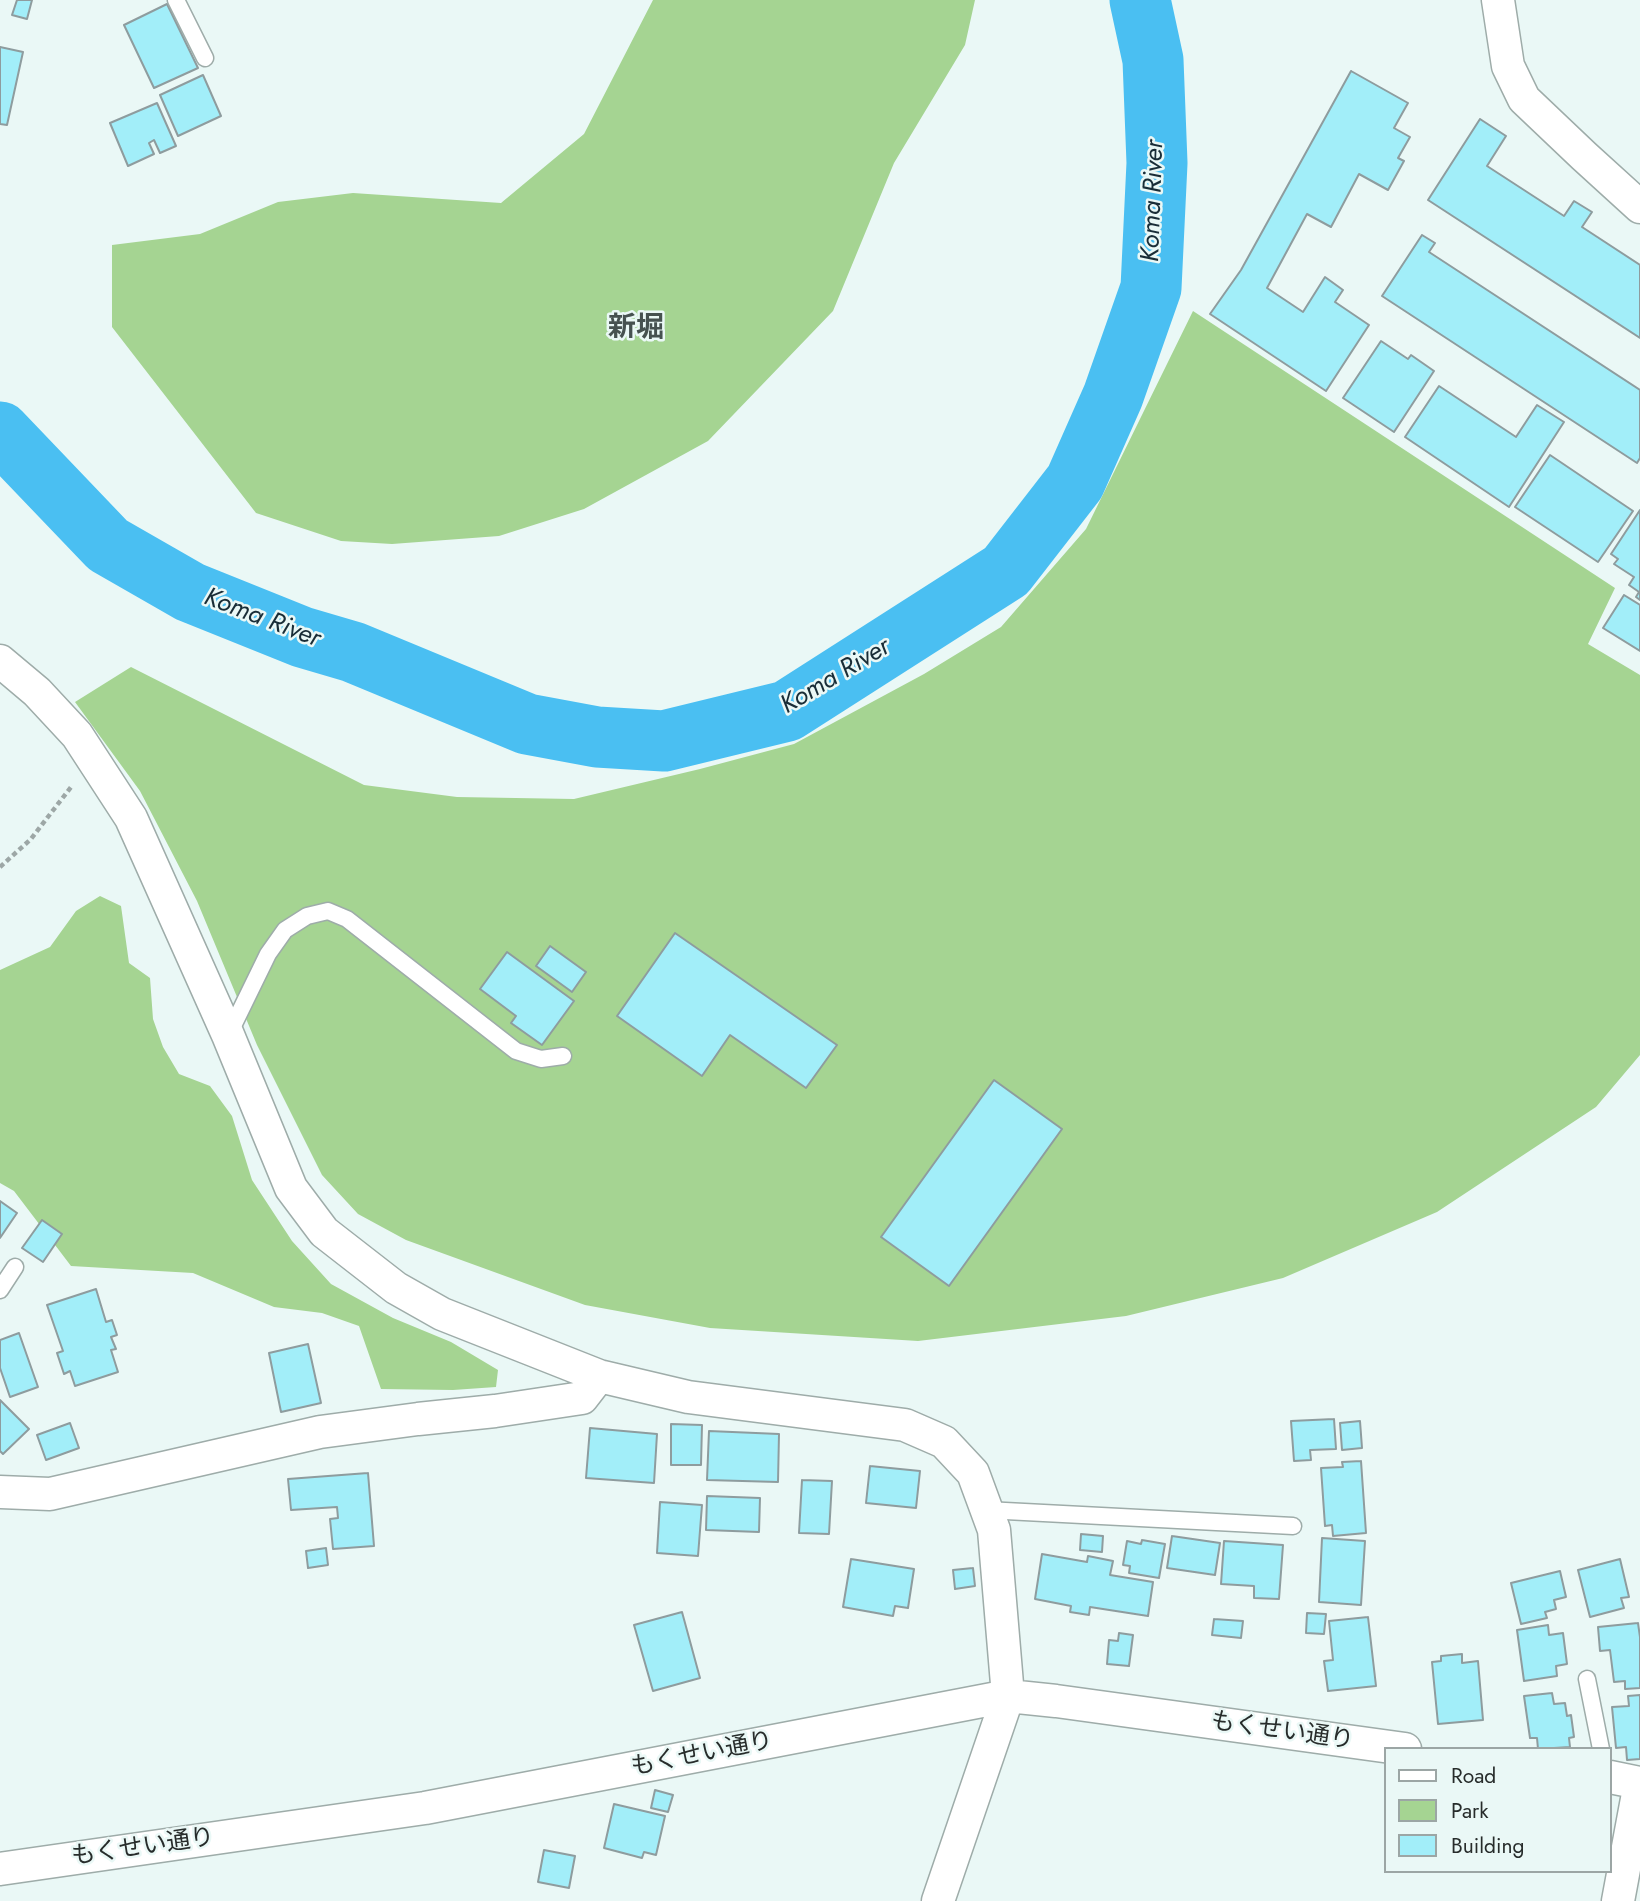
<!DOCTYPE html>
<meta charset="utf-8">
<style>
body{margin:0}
#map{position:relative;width:1640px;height:1901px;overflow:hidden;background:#eaf8f6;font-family:Jost,sans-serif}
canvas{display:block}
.legend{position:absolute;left:1384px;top:1747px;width:228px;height:126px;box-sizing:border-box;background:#eaf8f6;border:2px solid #9ca6a5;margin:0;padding:9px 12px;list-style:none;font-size:21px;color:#272c2b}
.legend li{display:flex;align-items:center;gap:14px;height:35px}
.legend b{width:35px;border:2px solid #9ca6a5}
</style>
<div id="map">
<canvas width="1640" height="1901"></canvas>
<ul class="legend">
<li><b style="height:9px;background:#fff"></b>Road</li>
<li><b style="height:19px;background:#a5d492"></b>Park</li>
<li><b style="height:19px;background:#a2eef9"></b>Building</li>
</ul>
</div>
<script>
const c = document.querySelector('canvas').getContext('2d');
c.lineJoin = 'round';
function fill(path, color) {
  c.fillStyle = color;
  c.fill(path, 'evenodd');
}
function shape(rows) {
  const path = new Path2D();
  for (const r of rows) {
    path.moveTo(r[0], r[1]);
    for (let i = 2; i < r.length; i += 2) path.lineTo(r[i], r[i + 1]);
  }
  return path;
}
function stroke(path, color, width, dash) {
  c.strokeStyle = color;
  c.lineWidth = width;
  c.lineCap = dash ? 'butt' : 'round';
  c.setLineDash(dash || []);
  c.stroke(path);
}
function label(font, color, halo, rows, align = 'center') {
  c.font = font + ' Jost,"Noto Sans JP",sans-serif';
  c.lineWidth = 5;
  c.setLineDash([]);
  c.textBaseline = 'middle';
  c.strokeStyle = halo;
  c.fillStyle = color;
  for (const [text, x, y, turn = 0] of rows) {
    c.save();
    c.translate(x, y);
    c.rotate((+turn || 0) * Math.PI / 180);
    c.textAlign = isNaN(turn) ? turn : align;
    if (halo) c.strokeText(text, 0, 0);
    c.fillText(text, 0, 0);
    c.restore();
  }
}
const green = shape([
 [653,0,975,0,965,45,894,163,833,311,708,441,584,509,499,536,392,544,341,541,256,513,112,327,112,245,200,234,278,202,353,193,501,203,584,134],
 [1193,311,1615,588,1588,644,1640,675,1640,1055,1596,1107,1437,1212,1283,1278,1126,1316,918,1341,710,1328,585,1305,406,1240,358,1214,322,1175,257,1045,197,901,140,791,75,702,131,667,364,785,457,797,574,799,700,769,794,744,924,674,1001,627,1086,529],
 [100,896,121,906,129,963,150,978,153,1019,163,1047,179,1074,210,1086,232,1116,252,1180,292,1241,331,1284,393,1318,451,1342,498,1370,496,1387,453,1390,381,1389,359,1326,322,1313,274,1307,193,1273,71,1266,14,1191,0,1183,0,970,50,947,76,911]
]);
const river = shape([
 [0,432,108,545,190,592,302,637,353,652,527,724,597,737,664,741,787,711,1006,571,1075,482,1113,396,1151,288,1157,163,1153,60,1140,0]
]);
const building = shape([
 [17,0,32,0,27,19,12,15,17,0],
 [167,4,198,68,154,88,124,25,167,4],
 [0,47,23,52,7,125,0,124,0,47],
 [1351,71,1408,103,1394,128,1410,137,1398,158,1404,161,1388,190,1359,174,1331,227,1307,214,1267,288,1303,312,1325,277,1343,290,1335,302,1369,325,1326,391,1210,314,1241,270,1351,71],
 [203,75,221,116,178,136,160,95,203,75],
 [157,103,176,146,160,153,154,140,149,143,154,154,128,166,110,123,157,103],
 [1480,119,1506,136,1487,166,1564,216,1574,201,1592,212,1582,227,1640,265,1640,338,1428,200,1480,119],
 [1422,235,1435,243,1429,252,1640,390,1640,458,1637,463,1382,296,1422,235],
 [1381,341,1408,359,1411,355,1434,371,1394,432,1343,398,1381,341],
 [1439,386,1516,437,1537,405,1564,422,1509,507,1405,437,1439,386],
 [1550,455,1633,511,1598,562,1515,507,1550,455],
 [1640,510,1640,600,1636,597,1639,592,1629,585,1634,577,1614,564,1618,559,1611,554,1640,510],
 [1624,595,1640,605,1640,651,1603,628,1624,595],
 [675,933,837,1045,806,1088,730,1035,702,1076,617,1016,675,933],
 [550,946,586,972,572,992,536,966,550,946],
 [507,952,574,1001,542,1045,511,1023,516,1016,480,989,507,952],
 [994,1080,1062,1129,949,1286,881,1237,994,1080],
 [0,1201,17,1213,0,1238,0,1201],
 [42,1220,62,1234,43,1262,22,1248,42,1220],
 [96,1289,106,1322,112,1320,117,1335,111,1337,116,1349,111,1350,118,1372,75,1386,70,1371,64,1374,57,1353,63,1351,47,1305,96,1289],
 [19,1333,38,1387,10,1397,0,1368,0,1340,19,1333],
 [308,1344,321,1403,281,1412,269,1353,308,1344],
 [0,1400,29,1429,3,1454,0,1451,0,1400],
 [1334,1419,1336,1449,1310,1450,1311,1460,1294,1461,1291,1421,1334,1419],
 [1360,1421,1362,1448,1342,1450,1340,1423,1360,1421],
 [70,1423,79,1448,46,1460,37,1435,70,1423],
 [671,1424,702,1425,701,1465,671,1465,671,1424],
 [590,1428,657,1434,654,1483,586,1478,590,1428],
 [709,1431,779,1434,778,1482,707,1480,709,1431],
 [1361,1461,1366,1533,1333,1536,1332,1525,1325,1526,1321,1468,1343,1467,1342,1462,1361,1461],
 [870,1466,920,1471,916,1508,866,1503,870,1466],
 [368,1473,374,1546,333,1549,330,1519,338,1518,337,1507,291,1510,288,1479,368,1473],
 [802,1480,832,1481,829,1534,799,1533,802,1480],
 [707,1496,760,1498,759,1532,706,1530,707,1496],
 [660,1502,702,1505,698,1556,657,1553,660,1502],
 [1081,1534,1103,1536,1102,1552,1080,1550,1081,1534],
 [1172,1536,1220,1543,1215,1575,1167,1568,1172,1536],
 [1322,1538,1365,1541,1361,1605,1319,1602,1322,1538],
 [1142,1540,1165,1544,1159,1578,1129,1573,1130,1566,1123,1565,1127,1541,1141,1544,1142,1540],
 [1224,1541,1283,1545,1279,1599,1254,1598,1254,1586,1221,1584,1224,1541],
 [326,1548,328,1565,308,1568,306,1551,326,1548],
 [1042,1554,1087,1562,1088,1556,1113,1561,1110,1575,1153,1582,1148,1616,1090,1607,1089,1615,1070,1612,1071,1606,1035,1599,1042,1554],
 [851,1559,914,1569,908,1608,895,1606,893,1616,843,1607,851,1559],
 [1620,1559,1629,1597,1621,1598,1624,1608,1590,1617,1578,1570,1620,1559],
 [973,1568,975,1586,955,1589,953,1570,973,1568],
 [1560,1571,1566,1597,1554,1600,1556,1609,1545,1612,1547,1618,1521,1624,1511,1583,1560,1571],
 [682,1612,700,1678,653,1691,634,1625,682,1612],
 [1307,1613,1326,1614,1324,1634,1306,1633,1307,1613],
 [1368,1617,1376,1686,1328,1691,1324,1661,1333,1660,1329,1621,1368,1617],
 [1214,1619,1243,1621,1241,1638,1212,1635,1214,1619],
 [1638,1623,1640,1637,1640,1688,1625,1689,1625,1681,1614,1682,1610,1650,1600,1651,1598,1627,1638,1623],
 [1548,1625,1549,1635,1563,1633,1567,1664,1556,1666,1557,1676,1524,1681,1517,1630,1548,1625],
 [1119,1633,1133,1635,1129,1666,1107,1664,1109,1640,1118,1641,1119,1633],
 [1462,1654,1462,1663,1478,1661,1483,1720,1438,1724,1432,1662,1441,1661,1441,1656,1462,1654],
 [1552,1693,1554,1704,1565,1703,1567,1716,1571,1715,1574,1737,1569,1738,1570,1747,1538,1749,1537,1738,1530,1738,1524,1696,1552,1693],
 [1640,1695,1640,1759,1627,1760,1626,1747,1616,1748,1612,1707,1629,1706,1628,1696,1640,1695],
 [655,1790,673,1795,668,1812,651,1808,655,1790],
 [614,1804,665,1816,656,1855,644,1852,642,1858,604,1848,614,1804],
 [544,1850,575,1856,569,1888,538,1882,544,1850]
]);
const path = shape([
 [0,867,31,839,71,787]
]);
const lane = shape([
 [176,0,205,58],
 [229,1034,268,954,285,930,307,916,328,911,347,919,516,1051,541,1059,563,1056],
 [0,1290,15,1267],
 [986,1510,1293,1526],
 [1587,1679,1601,1749]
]);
const street = shape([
 [1498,0,1508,66,1524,99,1584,156,1640,207],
 [0,661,37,692,77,735,131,818,228,1035,291,1188,324,1232,396,1288,442,1314,599,1376,688,1397,905,1425,944,1442,973,1473,994,1530,1008,1696,938,1901],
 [0,1492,50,1494,320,1432,418,1419,495,1411,582,1398,599,1376],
 [1610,1777,1640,1783],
 [0,1869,425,1808,1008,1696,1056,1701,1405,1749],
 [1618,1901,1640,1783]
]);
const streetNames = [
 ["もくせい通り",1282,1732,8],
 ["もくせい通り",702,1755,-11],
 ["もくせい通り",143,1848,-8]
];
const waterNames = [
 ["Koma River",1154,201,-88],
 ["Koma River",262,619,21],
 ["Koma River",836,677,-31]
];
const quarterNames = [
 ["新堀",636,329]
];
fill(green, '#a5d492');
stroke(river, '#4abff2', 61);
fill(building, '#a2eef9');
stroke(building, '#8e9c9e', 2);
stroke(lane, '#9eaca9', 19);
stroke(street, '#9eaca9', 35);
stroke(path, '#9da7a6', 4.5, [5, 3.5]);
stroke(lane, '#fff', 16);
stroke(street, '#fff', 32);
label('24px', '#272c2b', '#eaf8f6', streetNames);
label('italic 26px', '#192d37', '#eaf8f6', waterNames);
label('bold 28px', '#465250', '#eaf8f6', quarterNames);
</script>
